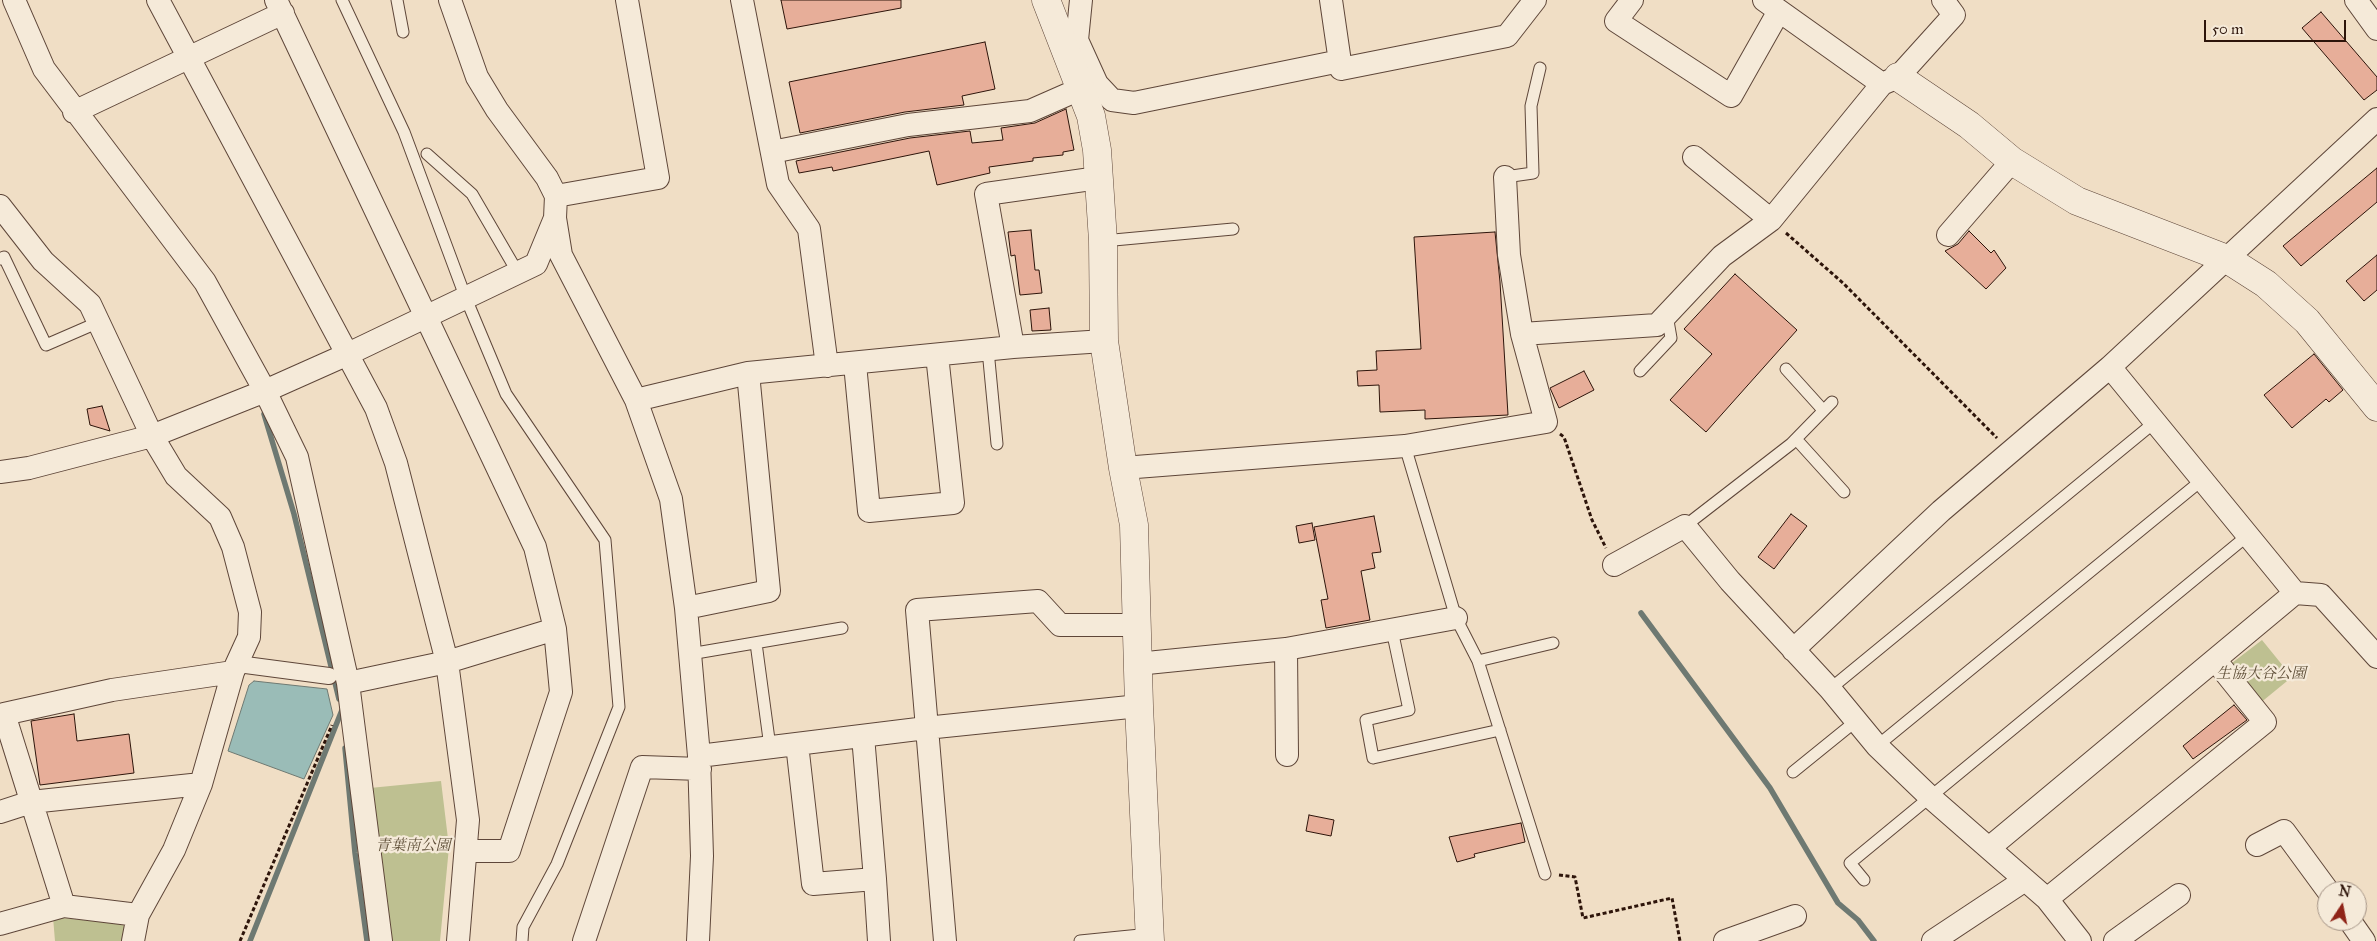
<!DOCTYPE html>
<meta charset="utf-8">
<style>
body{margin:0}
#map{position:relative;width:2377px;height:941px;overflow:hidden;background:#f0dec5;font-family:"IM FELL Great Primer",serif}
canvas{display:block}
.north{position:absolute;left:2317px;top:881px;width:50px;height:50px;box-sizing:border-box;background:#f5ead9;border:1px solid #a59486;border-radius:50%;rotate:11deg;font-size:14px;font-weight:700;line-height:20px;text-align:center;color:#2d140a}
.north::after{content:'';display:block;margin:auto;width:18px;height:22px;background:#8f2418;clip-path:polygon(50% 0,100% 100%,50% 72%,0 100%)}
.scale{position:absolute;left:2204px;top:20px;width:142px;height:22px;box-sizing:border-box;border:2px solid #2d140a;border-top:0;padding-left:6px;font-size:15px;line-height:18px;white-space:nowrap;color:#2d140a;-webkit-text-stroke:4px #f5ead9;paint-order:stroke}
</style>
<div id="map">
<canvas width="2377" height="941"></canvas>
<div class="north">N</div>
<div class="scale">50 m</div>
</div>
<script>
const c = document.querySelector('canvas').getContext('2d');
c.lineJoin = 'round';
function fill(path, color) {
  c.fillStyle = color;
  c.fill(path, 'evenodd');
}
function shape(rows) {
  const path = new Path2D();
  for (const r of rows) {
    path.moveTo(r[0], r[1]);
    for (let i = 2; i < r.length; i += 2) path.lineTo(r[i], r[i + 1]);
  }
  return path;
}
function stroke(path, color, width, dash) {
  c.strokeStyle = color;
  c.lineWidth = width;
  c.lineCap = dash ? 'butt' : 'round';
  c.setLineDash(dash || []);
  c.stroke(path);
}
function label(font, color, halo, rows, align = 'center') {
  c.font = font + ' "IM FELL Great Primer","Noto Serif JP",serif';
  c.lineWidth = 4.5;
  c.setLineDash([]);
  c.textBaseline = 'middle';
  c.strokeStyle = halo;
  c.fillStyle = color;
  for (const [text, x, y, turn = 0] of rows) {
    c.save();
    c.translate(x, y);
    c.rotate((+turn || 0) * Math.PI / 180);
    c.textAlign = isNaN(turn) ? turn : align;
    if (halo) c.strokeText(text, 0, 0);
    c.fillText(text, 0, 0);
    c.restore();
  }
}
const green = shape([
 [2262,640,2292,677,2259,704,2232,663],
 [441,781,449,847,440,941,387,941,370,788],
 [53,917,121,924,126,927,124,941,55,941]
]);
const water = shape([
 [254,681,327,689,333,715,304,779,228,751,249,685,254,681]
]);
const stream = shape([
 [264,414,294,514,339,699],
 [1641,613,1770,788,1838,903,1858,920,1874,941],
 [345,748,355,853,367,941],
 [250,941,342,710]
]);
const building = shape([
 [781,0,901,0,901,8,787,29,781,0],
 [2321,12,2377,77,2377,90,2364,100,2302,28,2321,12],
 [985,42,995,89,962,96,964,105,905,112,800,133,789,82,985,42],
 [1066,109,1074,150,1063,152,1063,155,1033,158,1033,161,989,167,990,173,937,185,929,151,833,171,832,167,799,173,796,161,910,138,970,131,972,143,1003,140,1001,128,1035,123,1066,109],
 [2377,168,2377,202,2301,266,2283,246,2377,168],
 [1031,230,1035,270,1039,270,1042,293,1020,295,1015,255,1011,256,1008,232,1031,230],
 [1969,231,1991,253,1994,250,2006,268,1986,289,1945,251,1958,244,1969,231],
 [1495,232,1500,282,1508,415,1425,419,1425,410,1380,412,1379,385,1358,386,1357,371,1377,370,1376,351,1421,349,1414,237,1495,232],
 [2377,255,2377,290,2364,301,2346,281,2377,255],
 [1735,274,1797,330,1706,432,1670,400,1712,354,1684,329,1735,274],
 [1049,308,1051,330,1032,331,1030,310,1049,308],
 [2314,354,2343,390,2329,402,2326,399,2292,428,2264,395,2314,354],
 [1584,371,1594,390,1559,408,1550,388,1584,371],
 [102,406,110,431,90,425,87,409,102,406],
 [1791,514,1807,526,1774,569,1758,557,1791,514],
 [1374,516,1381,552,1372,553,1375,568,1361,571,1370,620,1326,628,1321,600,1328,599,1314,527,1374,516],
 [1312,523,1315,540,1299,543,1296,526,1312,523],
 [2234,705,2247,720,2193,759,2183,746,2234,705],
 [74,714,77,741,129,734,134,773,40,785,31,721,74,714],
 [1309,815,1334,820,1331,836,1306,831,1309,815],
 [1521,823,1525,842,1474,854,1475,857,1457,862,1449,837,1521,823]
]);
const path = shape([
 [1786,233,1843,283,1997,438],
 [1560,434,1564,437,1592,520,1606,548],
 [1559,875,1575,877,1583,918,1672,898,1680,941],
 [240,941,332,725]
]);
const service = shape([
 [342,0,404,132,465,296,506,394,605,540,619,707,557,864,523,927,522,941],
 [397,0,403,32],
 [427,154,472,194,518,273],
 [1505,177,1533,173,1531,106,1540,68],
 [1103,241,1233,229],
 [0,259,4,257,46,345,99,322],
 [988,350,997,444],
 [1786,369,1823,410],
 [1640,371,1671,338,1667,315],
 [1796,439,1844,492],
 [1405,446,1456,618,1478,661,1553,643],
 [1685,526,1791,444,1832,402],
 [1392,630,1409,710,1366,720,1373,758,1500,730],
 [756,643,770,747],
 [690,654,842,628],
 [1478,661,1545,874],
 [1830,689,2155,422],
 [1877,746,2202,480],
 [1793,772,1856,721],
 [1864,880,1850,863,2247,536],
 [1080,941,1150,934]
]);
const pedestrian = shape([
 [238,664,329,676]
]);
const minor = shape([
 [14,0,44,69,205,282,265,391,297,457,348,683,381,941],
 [158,0,376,408,396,463,447,662,468,820,458,941],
 [276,0,535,547,555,629,561,692,509,851,467,851],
 [742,0,778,184,809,229,827,366],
 [1081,0,1077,40,1097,84,1112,100,1134,103,1340,61],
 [1331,0,1341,69,1507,36,1535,0],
 [1632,0,1616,21,1731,96,1779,11],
 [1764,0,1882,84],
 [2356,0,2377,29],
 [74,112,283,13],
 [772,152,908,125,1030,111,1080,89],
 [1694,157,1771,220],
 [1505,177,1509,255,1522,334],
 [556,196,658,178,627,0],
 [0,206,43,261,90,304,152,436,176,476,220,517,233,547,250,612,249,637,233,672,201,784,174,850,138,915,133,941],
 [555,218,561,255,636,400,671,499,686,608,699,756,702,856,698,941],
 [1948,235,2012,161],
 [1013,347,986,194,1098,178],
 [855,364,869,511,953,503,937,355],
 [2110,367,2295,593,2321,595,2377,657],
 [636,400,748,373,1013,347,1104,341],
 [1123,468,1405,446,1546,422,1522,334,1657,325,1722,256,1771,220,1882,84,1898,77,1954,15,1943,0],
 [0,472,29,468,152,436,265,391,348,354,536,264,555,218,556,196,547,178,497,110,477,77,450,0],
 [1614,565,1685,526,1730,581,1830,689,1877,746,1929,796,2047,899,2080,941],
 [686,608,769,591,748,373],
 [1286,649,1287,755],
 [1793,650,1941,511,2110,367,2377,119],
 [1137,664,1286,649,1456,618],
 [348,683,447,662,555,629],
 [797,744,813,884,875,879,863,736],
 [699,756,926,728,1139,706],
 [0,812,31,802,201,784],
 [2257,845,2284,831,2328,891],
 [1989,848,2295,593],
 [875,879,879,941],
 [2047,899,2265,722,2216,661],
 [64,906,4,714,112,690,233,672],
 [2350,921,2364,941],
 [0,924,64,906,138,915],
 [584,941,642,767,700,769],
 [945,941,917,610,1038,601,1060,625,1136,625],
 [1725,941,1795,916],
 [1933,941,2025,880],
 [2115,941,2179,895]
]);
const tertiary = shape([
 [1046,0,1091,116,1097,150,1103,241,1104,341,1123,468,1134,525,1139,706,1150,941],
 [1898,77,1969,125,2012,161,2077,201,2227,259,2266,284,2307,321,2377,407]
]);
const parkNames = [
 ["生協大谷公園",2261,674],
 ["青葉南公園",413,846]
];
fill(green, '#bec091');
fill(water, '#9abcb7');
stroke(water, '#6e7972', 1);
stroke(stream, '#6e7972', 5.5);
fill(building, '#e7ae99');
stroke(building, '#2d140a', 1);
stroke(service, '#5e4639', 13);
stroke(pedestrian, '#5e4639', 18);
stroke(minor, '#5e4639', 24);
stroke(tertiary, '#5e4639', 29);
stroke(path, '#2d140a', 3, [4, 2.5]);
stroke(service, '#f5ead9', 11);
stroke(pedestrian, '#f5ead9', 16);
stroke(minor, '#f5ead9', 22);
stroke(tertiary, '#f5ead9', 28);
label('italic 15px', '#605039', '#f5ead9', parkNames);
</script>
